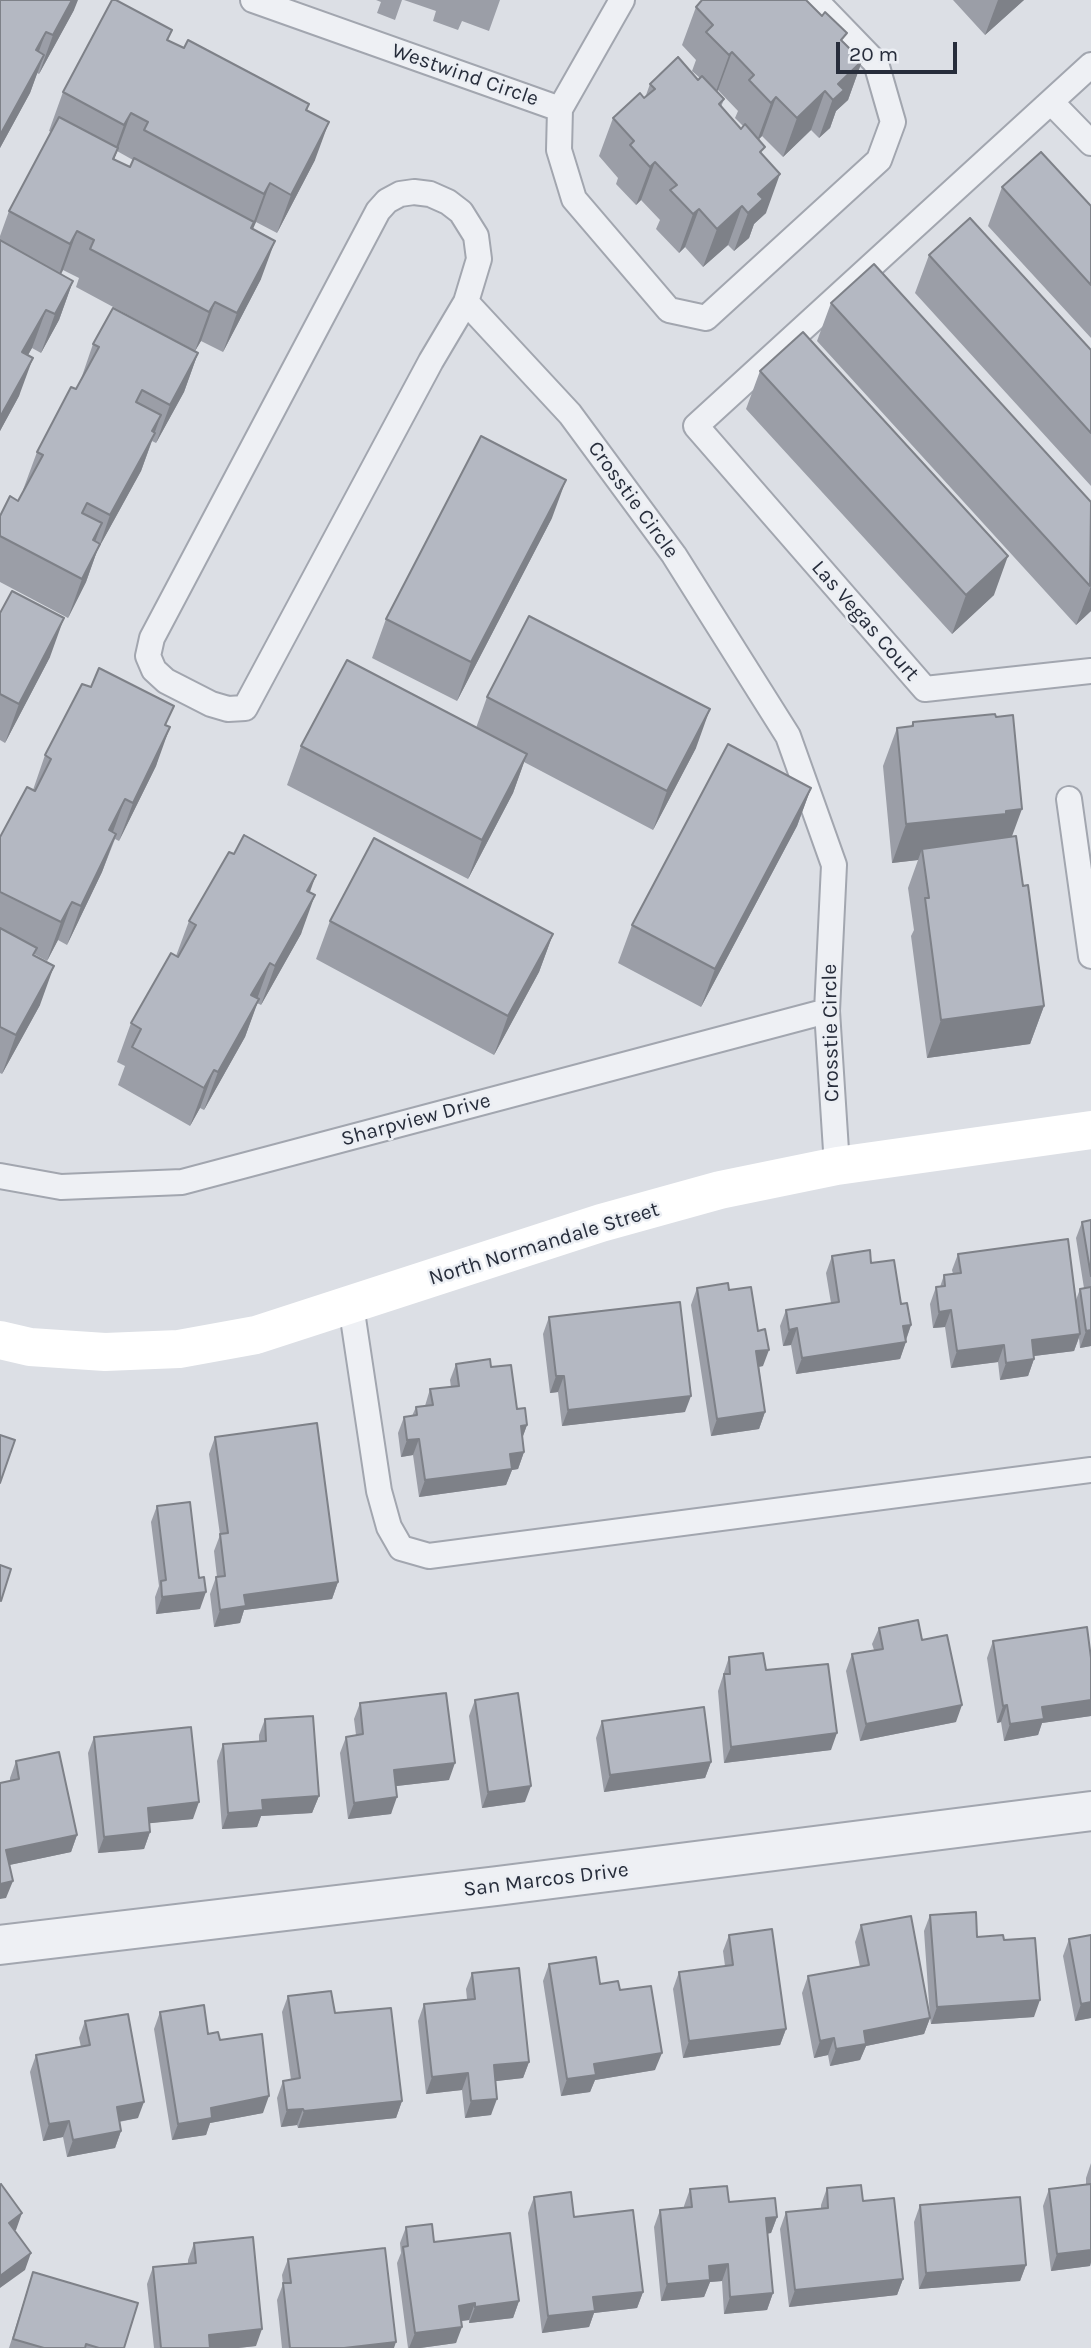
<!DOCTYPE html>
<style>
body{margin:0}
#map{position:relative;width:1091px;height:2348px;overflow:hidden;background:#dcdfe5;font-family:Karla,sans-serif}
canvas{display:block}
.scale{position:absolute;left:836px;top:42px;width:121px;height:32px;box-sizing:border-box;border:4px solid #272d3b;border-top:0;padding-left:9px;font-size:21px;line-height:24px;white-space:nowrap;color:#272d3b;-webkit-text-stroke:5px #ebeef3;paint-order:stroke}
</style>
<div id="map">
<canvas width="1091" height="2348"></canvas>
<div class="scale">20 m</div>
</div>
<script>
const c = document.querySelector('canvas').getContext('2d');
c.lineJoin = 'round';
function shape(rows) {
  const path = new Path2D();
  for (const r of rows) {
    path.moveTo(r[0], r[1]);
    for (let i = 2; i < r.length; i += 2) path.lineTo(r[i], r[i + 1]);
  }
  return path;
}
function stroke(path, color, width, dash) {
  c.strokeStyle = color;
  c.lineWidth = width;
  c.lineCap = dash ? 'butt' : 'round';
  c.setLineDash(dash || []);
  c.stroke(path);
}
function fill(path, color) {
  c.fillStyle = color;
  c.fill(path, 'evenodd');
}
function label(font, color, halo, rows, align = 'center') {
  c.font = font + ' Karla,sans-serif';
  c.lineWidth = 5;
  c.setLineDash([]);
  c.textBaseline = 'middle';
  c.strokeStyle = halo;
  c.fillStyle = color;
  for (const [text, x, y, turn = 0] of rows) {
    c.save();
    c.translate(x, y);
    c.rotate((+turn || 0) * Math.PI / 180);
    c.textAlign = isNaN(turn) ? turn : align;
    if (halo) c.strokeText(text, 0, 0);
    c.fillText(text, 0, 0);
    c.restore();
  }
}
const lane = shape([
 [253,0,560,109],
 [622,0,560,109,559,150,574,199,669,310,706,318,879,160,893,122,876,63,815,0],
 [1091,65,696,426,925,689,1091,671],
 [1051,102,1091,143],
 [414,192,430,194,448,202,461,212,476,236,479,259,466,302,431,361,245,708,228,709,211,704,166,681,154,670,148,656,152,638,378,211,387,201,400,194,414,192],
 [466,302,570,414,674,555,788,736,834,865,827,1011,837,1166],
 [1069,799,1091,956],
 [0,1176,61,1187,182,1182,827,1011],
 [351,1305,379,1491,389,1527,401,1548,429,1556,1091,1470]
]);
const street = shape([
 [0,1945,497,1886,1091,1811]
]);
const secondary = shape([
 [0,1340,30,1347,105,1352,179,1349,256,1335,601,1223,720,1190,837,1166,1091,1130]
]);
const wall = shape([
 [0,0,74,10,39,74,37,73,30,93,0,148],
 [376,0,402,0,395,20,377,13,381,2],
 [404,0,500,0,489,31,462,21,458,30,433,21,436,11],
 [953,0,1024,0,985,35],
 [696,7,844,42,862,61,848,100,836,111,830,128,819,138,811,130,783,157,762,136,759,139,762,155,766,213,754,224,749,238,734,251,728,245,703,267,685,247,679,253,656,229,660,220,641,200,636,205,616,184,618,178,599,156,613,118,645,98,650,84,698,80,700,78,692,71,696,60,682,45],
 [718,90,738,111,735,118,743,126,741,129,721,107,724,99,717,91],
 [168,40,184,48,309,104,307,110,315,160,277,233,256,222,252,229,261,279,223,352,201,341,195,351,76,287,79,278,63,270,61,275,73,281,59,320,41,353,32,348,28,355,19,396,0,431,0,236,9,211,51,132,49,131,63,92],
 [117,151,133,160,130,167,114,159],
 [1002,187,1091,206,1091,338,988,226],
 [929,255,1091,350,1091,486,915,293],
 [831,303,1091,502,1091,611,1076,625,817,341],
 [93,344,198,353,184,392,156,443,152,441,141,471,97,551,86,582,68,618,0,582,0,516,18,501,24,491,23,490,37,452,80,382],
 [760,371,994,595,952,634,746,409],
 [552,518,457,701,372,658,386,619],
 [0,613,50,657,5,743,0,740],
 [487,697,696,748,653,830,524,762,513,793,468,879,287,785,301,746,476,728],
 [913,722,1012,837,1023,886,1044,1006,1030,1044,927,1058,911,936,914,930,908,888,918,860,892,863,883,766,897,728,911,726],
 [167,726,156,766,119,841,115,839,102,872,67,945,58,940,47,961,34,954,40,1005,2,1074,0,1073,0,837,33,790,45,755],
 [811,788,797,826,701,1007,618,963,632,925],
 [310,892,301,934,261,1005,257,1003,245,1037,204,1110,200,1108,190,1126,118,1085,125,1066,117,1062,131,1023,176,956,189,921],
 [330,921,553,934,539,972,494,1055,316,959],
 [1091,1220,1091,1346,1080,1348,1079,1338,1074,1351,1034,1356,1034,1359,1028,1376,1000,1380,998,1362,951,1368,945,1327,933,1328,930,1304,936,1287,940,1287,944,1275,953,1274,952,1270,958,1254,1076,1300,1080,1289,1084,1288,1076,1238,1082,1222],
 [832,1256,871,1263,901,1304,911,1325,900,1359,796,1374,791,1345,783,1346,780,1326,786,1310,831,1303,826,1273],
 [697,1288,729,1290,763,1366,759,1367,765,1412,759,1429,711,1436,691,1305],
 [549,1317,685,1412,562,1426,558,1392,550,1393,543,1334],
 [456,1364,491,1367,527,1425,522,1438,524,1452,518,1469,512,1470,506,1485,419,1497,413,1455,401,1457,398,1433,404,1417,412,1416,416,1407,425,1406,430,1389,451,1387,450,1380],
 [215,1437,338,1582,332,1599,244,1610,240,1623,214,1627,210,1594,216,1577,217,1577,214,1551,220,1535,209,1454],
 [157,1506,200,1609,156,1614,155,1597,159,1586,151,1522],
 [879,1628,922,1640,956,1722,860,1741,846,1671,852,1654,874,1650,872,1644],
 [993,1641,1091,1716,1042,1723,1038,1735,1004,1741,1001,1722,997,1723,987,1658],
 [729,1657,766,1670,831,1750,724,1763,718,1691],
 [475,1700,525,1802,482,1808,469,1716],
 [360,1703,449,1780,396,1786,391,1814,348,1819,340,1753,346,1737,356,1735,354,1719],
 [265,1719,319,1796,312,1813,261,1816,257,1827,222,1829,217,1761,223,1744,259,1742,259,1735],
 [602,1721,711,1762,705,1778,604,1792,596,1738],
 [94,1737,193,1819,149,1823,150,1832,144,1849,98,1853,88,1753],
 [16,1761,77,1835,71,1852,9,1865,6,1898,10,1778],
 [930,1915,977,1937,1004,1940,1034,2017,931,2024,930,2018,924,2034,866,2046,860,2060,830,2066,828,2055,814,2058,802,1993,808,1976,860,1967,855,1942,861,1925,930,2017,924,1931],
 [729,1935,786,2029,780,2045,683,2058,673,1989,679,1972,725,1966,723,1951],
 [1069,1939,1091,2018,1075,2021,1063,1956],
 [549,1964,620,1990,655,2070,595,2080,590,2092,561,2096,543,1981],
 [472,1973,529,2062,523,2078,496,2081,491,2115,465,2118,462,2090,426,2094,418,2021,424,2004,467,1999,466,1989],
 [288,1996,335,2013,402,2101,396,2118,298,2128,297,2125,281,2127,277,2098,283,2081,291,2080,282,2012],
 [160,2012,220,2040,263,2113,210,2123,206,2135,172,2140,154,2029],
 [85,2021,138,2118,119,2122,121,2131,115,2148,67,2157,63,2137,43,2141,30,2072,36,2055,81,2047,79,2038],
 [1091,2163,1091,2262,1090,2266,1051,2271,1043,2206,1049,2189,1086,2184,1086,2178],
 [827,2188,863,2201,903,2279,897,2295,789,2307,780,2229,786,2212,821,2208,821,2205],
 [690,2189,729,2202,777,2217,771,2233,767,2234,773,2293,767,2310,724,2314,722,2281,710,2282,704,2297,661,2301,654,2227,660,2210,684,2208,684,2206],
 [534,2197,574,2217,643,2292,637,2308,594,2313,589,2327,542,2333,528,2213],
 [920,2205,1026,2265,1020,2281,919,2289,914,2222],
 [406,2227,434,2242,519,2301,513,2318,469,2323,469,2320,461,2321,456,2343,420,2348,408,2348,397,2263,401,2253,400,2243],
 [194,2243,256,2346,238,2348,154,2348,147,2284,153,2267,188,2263,188,2260],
 [288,2259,394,2348,282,2348,277,2300,283,2284,282,2275],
 [33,2272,124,2348,9,2348]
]);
const shadedWall = shape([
 [72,0,78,0,74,10,39,74,53,35],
 [998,0,1024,0,985,35],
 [46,32,32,70,36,50],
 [732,52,718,90,715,94,729,55],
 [44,55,30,93,0,148,0,135],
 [862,61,848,100,836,111,830,128,819,138,838,84],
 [825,91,811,130,783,157,797,118],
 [776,97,762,136,757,141,771,103],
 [131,113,104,187,110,164,124,125],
 [329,122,315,160,277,233,291,195],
 [655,162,641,200,636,205,650,167],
 [780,174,766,213,754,224,749,238,734,251,748,213,758,194],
 [270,183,256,222,237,267,264,194],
 [742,206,728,245,703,267,717,229],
 [699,209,685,247,679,253,693,214],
 [77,231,63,270,56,283,70,244],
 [275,241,261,279,223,352,237,313],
 [73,281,59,320,41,353,55,314],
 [215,302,201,341,195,351,209,312],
 [46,310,32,348,8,390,22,352],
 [198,353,184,392,156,443,170,405],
 [33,358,19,396,0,431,0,417],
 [161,415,141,471,97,551,86,582,68,618,82,579,99,547,110,515],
 [566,480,552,518,457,701,471,662],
 [102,523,88,561,79,578,93,540],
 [1008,556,994,595,952,634,966,595],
 [1091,586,1091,611,1076,625],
 [64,618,50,657,5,743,19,704],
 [710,709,696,748,653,830,667,791],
 [170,727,156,766,119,841,133,803],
 [527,754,513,793,468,879,482,840],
 [811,788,797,826,701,1007,715,969],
 [125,799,111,837,109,830],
 [1022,809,1008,847,922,849,918,860,892,863,906,824],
 [116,834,102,872,67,945,81,906],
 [316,875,302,914,307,891],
 [315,895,301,934,261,1005,275,966],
 [72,902,58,940,47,961,61,922],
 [553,934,539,972,494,1055,508,1016],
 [270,963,256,1002,251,995],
 [54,966,40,1005,2,1074,16,1035],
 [259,999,245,1037,204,1110,218,1072],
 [1044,1006,1030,1044,927,1058,941,1020],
 [214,1070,200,1108,190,1126,204,1088],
 [951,1310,945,1327,933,1328,939,1312],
 [911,1325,905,1342,903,1326],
 [797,1328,791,1345,783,1346,789,1330],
 [1091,1330,1091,1346,1080,1348,1086,1331],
 [1080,1334,1074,1351,1026,1357,1032,1340],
 [906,1342,900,1359,796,1374,802,1358],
 [1004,1345,998,1362,951,1368,957,1351],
 [769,1350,763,1366,750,1368,756,1351],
 [1034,1359,1028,1376,1000,1380,1006,1363],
 [556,1376,564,1376,558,1392,550,1393],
 [691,1396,685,1412,562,1426,568,1410],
 [765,1412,759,1429,711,1436,717,1419],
 [527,1425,521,1442,521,1426],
 [419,1439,413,1455,401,1457,407,1440],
 [524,1452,518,1469,512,1470,506,1485,419,1497,425,1480,510,1454],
 [338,1582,332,1599,244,1610,240,1623,214,1627,220,1610,244,1595],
 [206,1592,200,1609,156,1614,162,1597],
 [1091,1700,1091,1716,1042,1723,1038,1735,1004,1741,1010,1724,1042,1707],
 [962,1705,956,1722,860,1741,866,1724],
 [1007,1705,1001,1722,997,1723,1003,1706],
 [837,1733,831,1750,724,1763,731,1747],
 [711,1762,705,1778,604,1792,610,1775],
 [455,1763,449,1780,388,1787,394,1770],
 [531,1786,525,1802,482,1808,488,1792],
 [319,1796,312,1813,261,1816,257,1827,222,1829,228,1813,262,1800],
 [397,1797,391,1814,348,1819,354,1803],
 [199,1802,193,1819,142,1824,148,1808],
 [150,1832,144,1849,98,1853,104,1837],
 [77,1835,71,1852,0,1867,6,1850],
 [13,1881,6,1898,0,1899,0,1884],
 [1040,2000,1034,2017,931,2024,937,2007],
 [1091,2002,1091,2018,1075,2021,1081,2004],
 [930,2018,924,2034,866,2046,860,2060,830,2066,836,2049,864,2031],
 [786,2029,780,2045,683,2058,689,2041],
 [834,2038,828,2055,814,2058,820,2041],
 [662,2053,655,2070,595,2080,590,2092,561,2096,567,2079,594,2064],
 [529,2062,523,2078,488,2082,494,2065],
 [468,2073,462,2090,426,2094,432,2077],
 [269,2096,263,2113,210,2123,206,2135,172,2140,178,2124,211,2108],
 [497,2099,491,2115,465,2118,471,2101],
 [402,2101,396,2118,298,2128,304,2111],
 [144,2102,138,2118,111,2123,117,2107],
 [303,2109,297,2125,281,2127,287,2110],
 [69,2121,63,2137,43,2141,49,2124],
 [121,2131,115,2148,67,2157,73,2140],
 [22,2213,16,2230,2,2240,9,2223],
 [777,2217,771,2233,760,2234,766,2218],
 [1091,2246,1091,2262,1090,2266,1051,2271,1057,2254],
 [31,2253,25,2270,0,2288,0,2276],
 [728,2264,722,2281,710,2282,704,2297,661,2301,667,2284,709,2266],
 [1026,2265,1020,2281,919,2289,926,2273],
 [903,2279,897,2295,789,2307,795,2290],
 [643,2292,637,2308,594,2313,589,2327,542,2333,548,2316,593,2297],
 [773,2293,767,2310,724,2314,730,2297],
 [519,2301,513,2318,469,2323,475,2307],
 [475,2303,469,2320,453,2322,459,2306],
 [462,2327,456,2343,420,2348,409,2348,415,2333],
 [262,2329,256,2346,238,2348,204,2348,209,2335],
 [396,2342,394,2348,344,2348]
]);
const building = shape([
 [0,0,72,0,53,35,46,32,36,50,44,55,0,135,0,0],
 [112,0,116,0,172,30,167,40,184,48,188,40,309,104,306,110,329,122,291,195,270,183,264,194,144,130,148,122,131,113,124,125,63,92,112,0],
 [702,0,806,0,822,16,825,12,847,33,841,40,862,61,838,84,844,90,833,100,825,91,797,118,776,97,771,103,749,80,754,75,732,52,729,55,706,32,713,25,696,7,702,0],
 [678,57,698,80,702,76,724,99,719,104,741,129,745,124,765,147,760,152,780,174,758,194,763,199,748,213,742,206,717,229,699,209,693,214,670,190,677,185,655,162,650,167,630,145,634,141,613,118,640,93,644,98,655,89,650,84,678,57],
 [59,117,118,148,113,159,130,167,134,158,254,222,251,228,275,241,237,313,215,302,209,312,90,249,94,240,77,231,70,244,9,211,59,117],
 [1041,152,1091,206,1091,285,1002,187,1041,152],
 [970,218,1091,350,1091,433,929,255,970,218],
 [0,240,73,281,55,314,46,310,22,352,33,358,0,417,0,240],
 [874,264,1091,502,1090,586,831,303,874,264],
 [113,308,198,353,170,405,142,390,136,402,161,415,152,431,155,433,110,515,87,503,82,513,102,523,93,540,100,544,82,579,0,536,0,516,10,496,18,501,43,455,37,452,71,387,76,389,99,347,93,344,113,308],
 [803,332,1008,556,966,595,760,371,803,332],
 [481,436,566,480,471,662,386,619,481,436],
 [12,591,64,618,19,704,0,694,0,613,12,591],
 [529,616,710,709,667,791,487,697,529,616],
 [347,660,527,754,482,840,301,746,347,660],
 [99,668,174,706,165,725,170,727,133,803,125,799,109,830,116,834,81,906,72,902,61,922,0,892,0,837,27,787,35,791,51,759,45,755,82,684,91,687,99,668],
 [995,714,996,717,1013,715,1022,809,1006,811,1006,814,906,824,897,728,913,726,913,722,995,714],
 [728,744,811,788,715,969,632,925,728,744],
 [244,835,316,875,307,891,315,895,275,966,270,963,251,995,259,999,218,1072,214,1070,204,1088,132,1047,141,1029,131,1023,171,953,178,957,196,925,189,921,229,852,234,854,244,835],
 [1016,836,1023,886,1028,885,1044,1006,941,1020,925,898,929,898,922,849,1016,836],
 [374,838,553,934,508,1016,330,921,374,838],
 [0,928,37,948,33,955,54,966,16,1035,0,1027,0,928],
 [1091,1220,1091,1276,1082,1222,1091,1220],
 [1068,1239,1080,1334,1032,1340,1034,1359,1006,1363,1004,1345,957,1351,951,1310,939,1312,936,1287,945,1286,944,1275,961,1273,958,1254,1068,1239],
 [870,1250,871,1263,894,1260,901,1304,907,1303,911,1325,903,1326,906,1342,802,1358,797,1328,789,1330,786,1310,839,1302,832,1256,870,1250],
 [728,1283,729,1290,751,1287,758,1331,765,1329,769,1350,756,1351,765,1412,717,1419,697,1288,728,1283],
 [1091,1287,1091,1330,1086,1331,1080,1289,1091,1287],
 [680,1302,691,1396,568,1410,564,1376,556,1376,549,1317,680,1302],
 [490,1359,491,1367,511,1365,517,1409,525,1408,527,1425,521,1426,524,1452,510,1454,512,1469,425,1480,419,1439,407,1440,404,1417,417,1415,416,1407,433,1405,430,1389,459,1386,456,1364,490,1359],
 [317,1423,338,1582,244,1595,246,1606,220,1610,216,1577,225,1576,220,1534,228,1533,215,1437,317,1423],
 [0,1435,15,1440,0,1483,0,1435],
 [190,1502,199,1578,204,1577,206,1592,162,1597,161,1581,166,1580,157,1506,190,1502],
 [0,1565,11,1569,1,1601,0,1600,0,1565],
 [918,1620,922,1640,947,1635,962,1705,866,1724,852,1654,883,1649,879,1628,918,1620],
 [1087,1627,1091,1658,1091,1700,1042,1707,1044,1719,1010,1724,1007,1705,1003,1706,993,1641,1087,1627],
 [763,1653,766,1670,828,1664,837,1733,731,1747,724,1674,730,1674,729,1657,763,1653],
 [446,1693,455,1763,394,1770,397,1797,354,1803,346,1737,363,1734,360,1703,446,1693],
 [518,1693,531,1786,488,1792,475,1700,518,1693],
 [704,1707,711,1762,610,1775,602,1721,704,1707],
 [313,1716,319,1796,262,1800,263,1810,228,1813,223,1744,266,1741,265,1719,313,1716],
 [191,1727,199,1802,148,1808,150,1832,104,1837,94,1737,191,1727],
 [59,1752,77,1835,6,1850,13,1881,0,1884,0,1783,19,1779,16,1761,59,1752],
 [976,1912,977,1937,1003,1935,1004,1940,1035,1938,1040,2000,937,2007,930,1915,976,1912],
 [911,1916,930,2018,864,2031,866,2044,836,2049,834,2038,820,2041,808,1976,869,1965,861,1925,911,1916],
 [772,1929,786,2029,689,2041,679,1972,733,1965,729,1935,772,1929],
 [1091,1935,1091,2002,1081,2004,1069,1939,1091,1935],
 [596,1957,600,1984,618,1981,620,1990,651,1986,662,2053,594,2064,596,2075,567,2079,549,1964,596,1957],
 [519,1968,529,2062,494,2065,497,2099,471,2101,468,2073,432,2077,424,2004,475,1999,472,1973,519,1968],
 [331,1991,335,2013,391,2008,402,2101,304,2111,303,2109,287,2110,283,2081,300,2078,288,1996,331,1991],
 [204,2005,208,2034,218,2032,220,2040,262,2034,269,2096,211,2108,212,2118,178,2124,160,2012,204,2005],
 [128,2014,144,2102,117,2107,121,2131,73,2140,69,2121,49,2124,36,2055,90,2045,85,2021,128,2014],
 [1,2184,22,2213,9,2223,31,2253,0,2276,0,2185,1,2184],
 [1091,2184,1091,2250,1057,2254,1049,2189,1091,2184],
 [861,2185,863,2201,894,2198,903,2279,795,2290,786,2212,828,2208,827,2188,861,2185],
 [727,2186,729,2202,775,2198,777,2217,766,2218,773,2293,730,2297,728,2264,709,2266,710,2280,667,2284,660,2210,692,2207,690,2189,727,2186],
 [571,2192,574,2217,633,2210,643,2292,593,2297,595,2311,548,2316,534,2197,571,2192],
 [1020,2197,1026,2265,926,2273,920,2205,1020,2197],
 [432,2224,434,2242,510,2233,519,2301,475,2307,475,2303,459,2306,462,2327,415,2333,403,2247,408,2246,406,2227,432,2224],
 [253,2237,262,2329,209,2335,210,2348,161,2348,153,2267,196,2263,194,2243,253,2237],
 [385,2248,396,2342,344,2348,290,2348,283,2283,291,2283,288,2259,385,2248],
 [33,2272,138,2303,124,2348,99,2348,86,2344,85,2348,44,2348,13,2339,33,2272]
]);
const streetNames = [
 ["Westwind Circle",465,75,19],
 ["Crosstie Circle",633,500,54],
 ["Las Vegas Court",865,621,49],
 ["Crosstie Circle",831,1033,-91],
 ["Sharpview Drive",416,1120,-15],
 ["North Normandale Street",544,1244,-17],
 ["San Marcos Drive",546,1880,-7]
];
stroke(lane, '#a2a6af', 28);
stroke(street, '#a2a6af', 42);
stroke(lane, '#eef0f4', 24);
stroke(street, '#eef0f4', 38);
stroke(secondary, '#fff', 38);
fill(wall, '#9b9ea7');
fill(shadedWall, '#7e8188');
fill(building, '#b4b8c2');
stroke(building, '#7e8188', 2);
label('21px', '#272d3b', '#ebeef3', streetNames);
</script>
